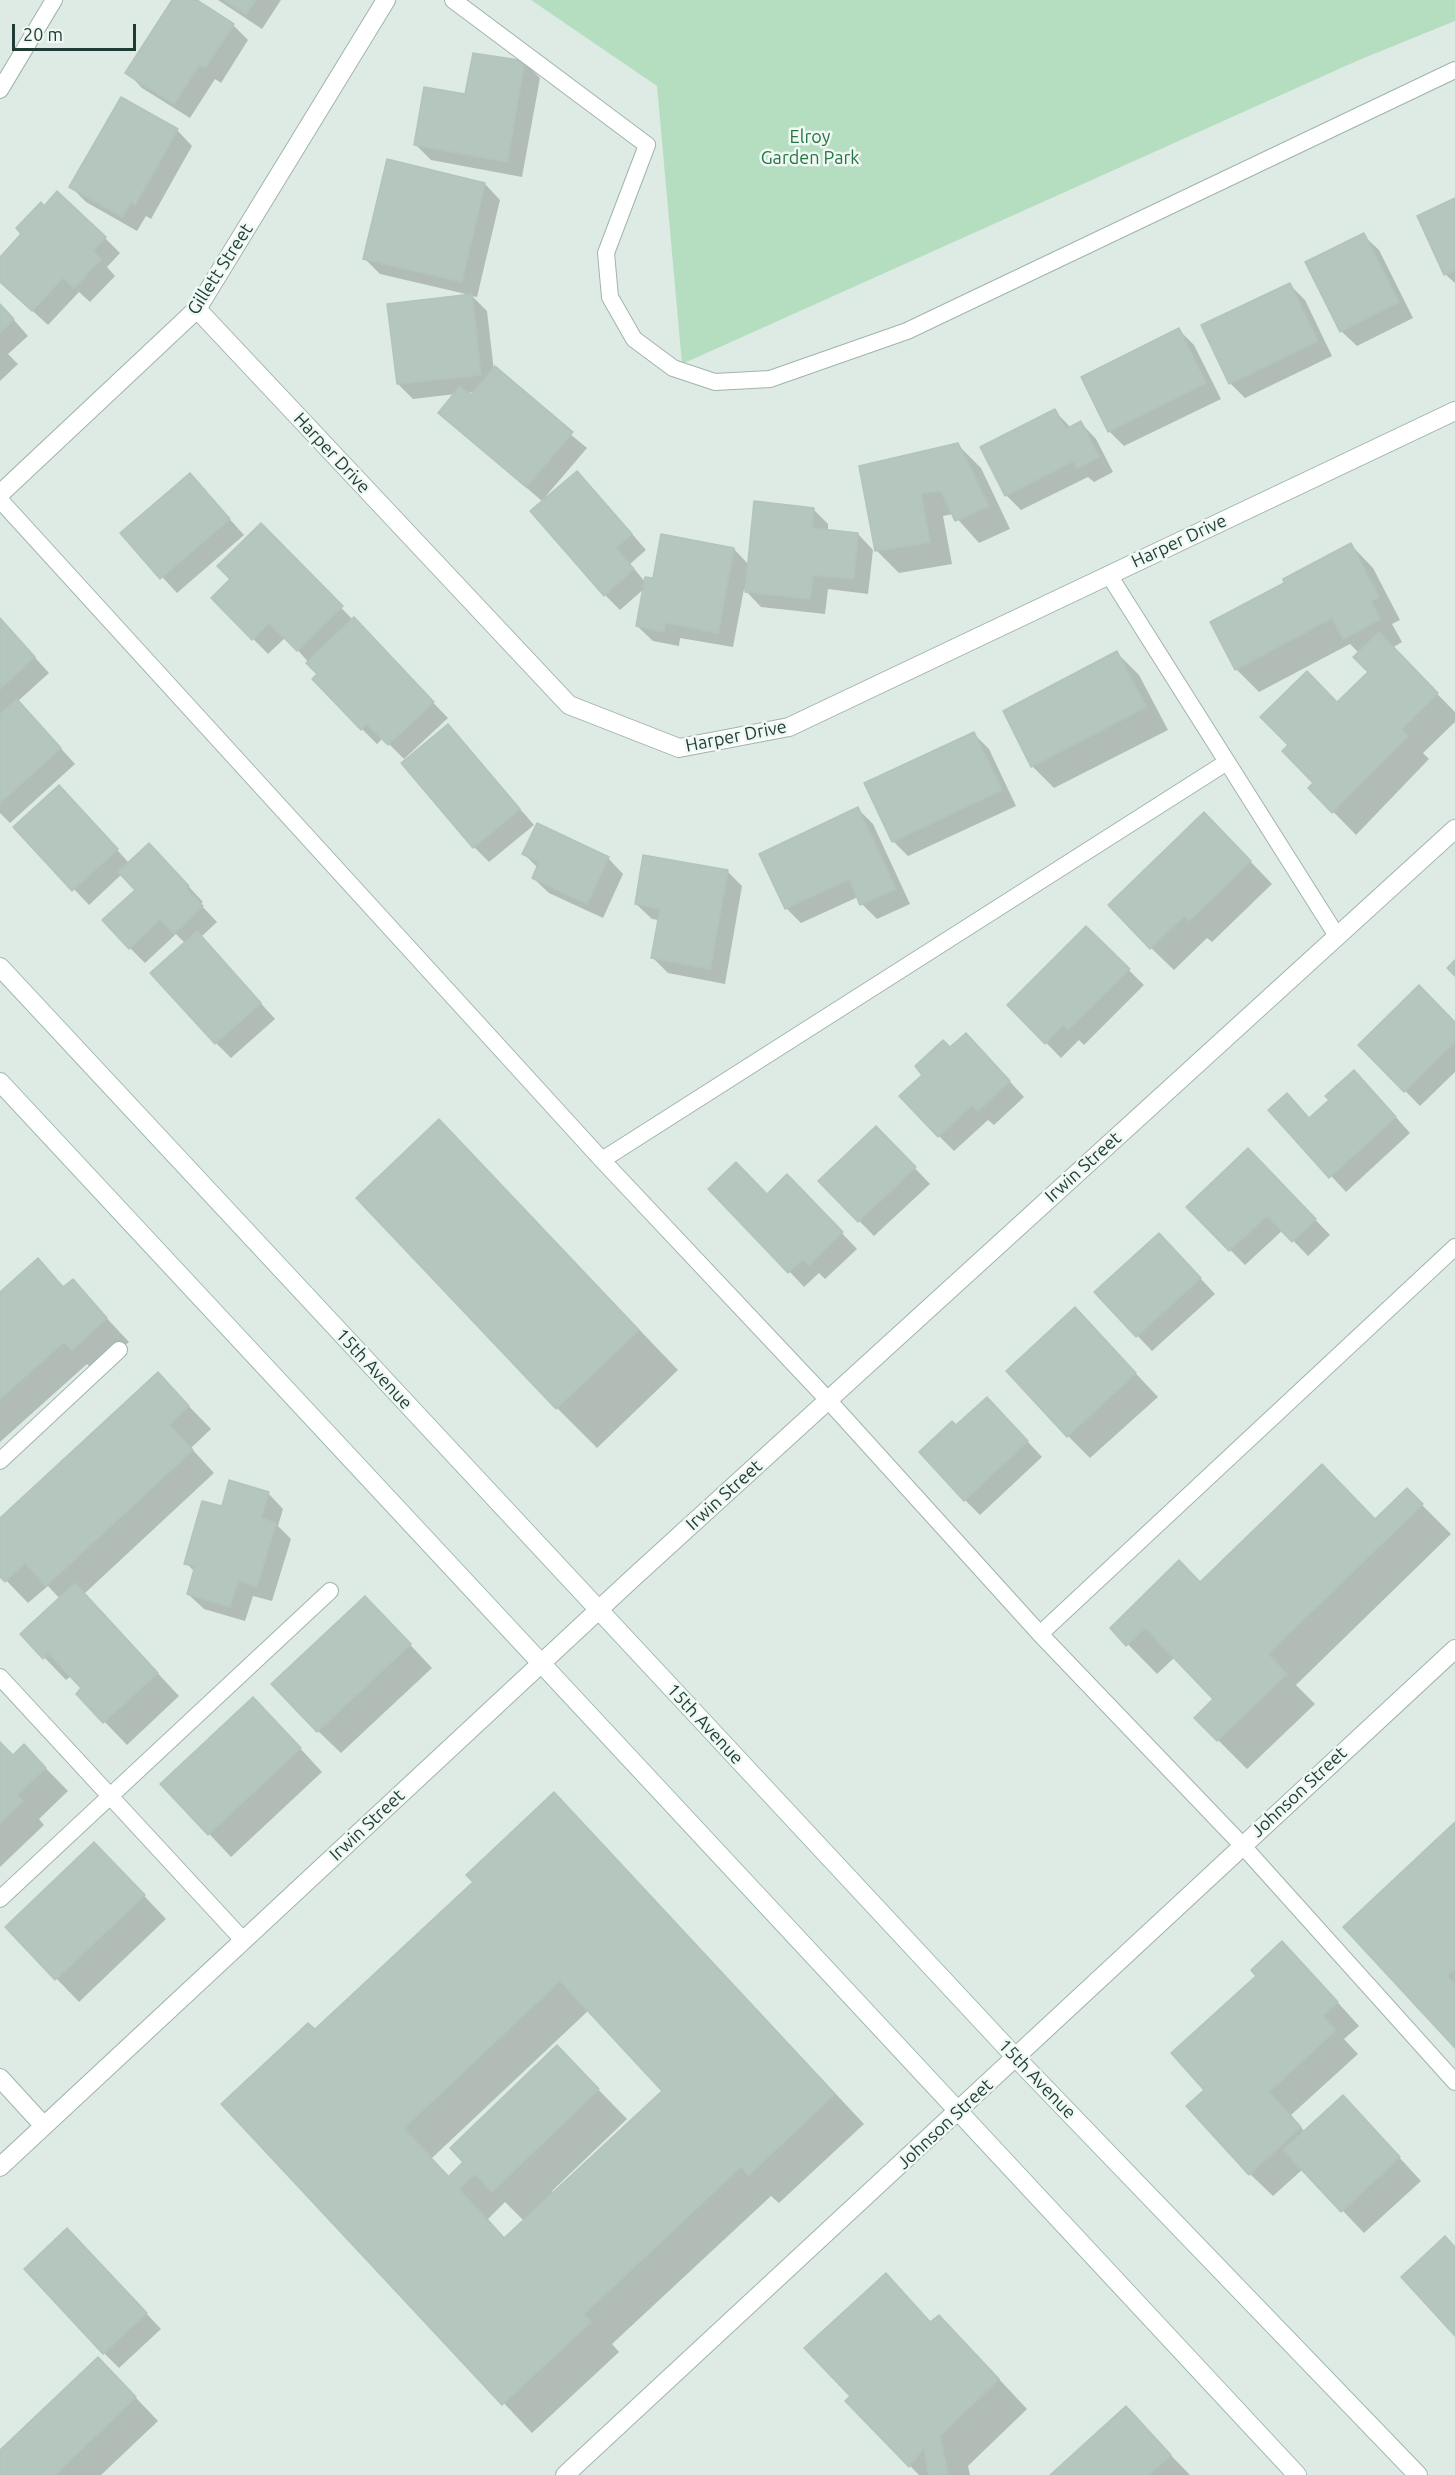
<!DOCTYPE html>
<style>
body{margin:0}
#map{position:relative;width:1455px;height:2475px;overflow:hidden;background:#deebe5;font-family:Ubuntu,sans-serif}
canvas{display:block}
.scale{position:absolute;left:12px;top:24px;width:124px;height:27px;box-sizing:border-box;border:3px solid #1f3c34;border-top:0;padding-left:8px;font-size:18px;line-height:21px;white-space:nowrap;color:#1f3c34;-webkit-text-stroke:4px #eff8f3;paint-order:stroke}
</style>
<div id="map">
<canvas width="1455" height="2475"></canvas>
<div class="scale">20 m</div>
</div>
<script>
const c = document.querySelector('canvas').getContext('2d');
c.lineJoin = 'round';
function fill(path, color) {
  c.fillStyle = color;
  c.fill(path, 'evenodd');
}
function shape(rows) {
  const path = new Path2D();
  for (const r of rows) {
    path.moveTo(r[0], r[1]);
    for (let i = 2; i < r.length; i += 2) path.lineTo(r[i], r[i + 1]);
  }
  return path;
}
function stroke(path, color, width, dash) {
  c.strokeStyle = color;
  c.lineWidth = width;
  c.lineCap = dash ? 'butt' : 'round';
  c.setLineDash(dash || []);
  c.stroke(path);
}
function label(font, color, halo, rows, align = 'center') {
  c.font = font + ' Ubuntu,sans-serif';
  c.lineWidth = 5;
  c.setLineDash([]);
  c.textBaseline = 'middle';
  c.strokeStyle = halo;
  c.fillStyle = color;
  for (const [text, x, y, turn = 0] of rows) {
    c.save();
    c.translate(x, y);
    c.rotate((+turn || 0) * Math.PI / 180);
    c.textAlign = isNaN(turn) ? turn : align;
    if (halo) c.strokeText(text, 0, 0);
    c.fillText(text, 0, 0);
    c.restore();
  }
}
const green = shape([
 [531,0,1455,0,1455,21,1359,60,682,364,657,86]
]);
const shadow = shape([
 [174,0,194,0,233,25,248,40,221,83,215,79,190,118,142,88,127,72],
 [218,0,281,0,262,29],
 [525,63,540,78,522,177,431,160,416,145,467,96],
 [177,130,192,146,151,219,146,216,137,231,86,202,71,187],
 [485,184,500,200,477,297,472,296,487,311,494,371,587,448,546,496,592,488,646,550,630,564,646,583,734,549,749,565,813,509,828,524,828,531,858,534,873,550,868,594,828,589,825,614,761,607,744,589,733,647,680,638,679,646,653,641,637,626,645,588,620,610,605,595,543,502,440,413,456,394,413,399,398,384,470,295,380,274,365,259],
 [476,392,472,397,467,393],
 [1455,200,1455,283,1445,274],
 [45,208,105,238,120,253,107,267,115,276,90,302,79,292,48,325,0,281,0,259],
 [1363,235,1379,250,1413,318,1357,346,1341,331],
 [1290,285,1305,300,1332,356,1245,398,1230,383],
 [0,304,28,336,8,354,18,364,0,381],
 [1179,330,1194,345,1221,399,1124,446,1109,431],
 [1055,411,1071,428,1081,423,1096,439,1113,472,1094,482,1088,477,1021,510,1006,495],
 [958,445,981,468,1010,529,979,543,953,514,943,516,952,564,899,573,876,550],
 [190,475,244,535,177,593,122,533],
 [261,525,448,718,404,759,383,738,377,744,362,729,314,679,319,674,286,637,268,654,213,598,232,579],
 [1351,545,1373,568,1400,620,1392,624,1402,642,1392,648,1455,712,1455,722,1423,753,1429,759,1356,835,1310,788,1315,783,1337,704,1370,672,1359,653,1350,644,1259,692,1236,669,1286,584],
 [0,619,49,673,18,701,75,764,10,823,0,813],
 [1116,652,1139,675,1168,730,1054,788,1032,766],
 [448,726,534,825,489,862,474,847],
 [974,734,989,749,1016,806,908,856,893,841],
 [74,802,129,863,164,860,203,902,200,904,217,922,201,937,275,1019,231,1058,216,1043,185,943,176,934,145,963,130,948,137,890,122,874,89,905,15,827],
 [858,809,873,824,910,904,877,919,862,904,858,897,801,923,786,908],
 [1226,836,1272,884,1212,942,1207,938,1174,970,1151,948],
 [524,854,608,858,623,874,603,918,549,893,533,878,538,868],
 [727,871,742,886,725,984,668,973,653,958,659,920,652,919,636,904],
 [1086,928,1144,985,1084,1045,1079,1040,1061,1058,1009,1005],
 [1455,1024,1455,1072,1420,1106,1360,1045],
 [951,1049,981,1050,1024,1097,994,1125,988,1120,954,1151,939,1136],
 [1369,1087,1410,1133,1346,1192,1270,1110,1310,1119],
 [439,1121,678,1370,597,1448,557,1408],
 [891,1143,930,1184,874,1236,820,1181],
 [1263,1165,1330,1235,1308,1256,1283,1230,1245,1265,1188,1207],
 [802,1191,857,1249,825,1279,819,1273,804,1287,789,1271,767,1196],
 [1174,1250,1215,1294,1152,1351,1096,1292],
 [38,1260,65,1288,72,1281,129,1342,95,1372,87,1364,0,1442,0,1294],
 [1075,1309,1158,1397,1090,1458,1068,1436],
 [180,1397,211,1429,191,1448,214,1473,84,1594,179,1696,127,1745,78,1694,83,1689,71,1676,66,1680,44,1657,60,1599,48,1586,28,1603,0,1574,0,1520],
 [1002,1414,1042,1457,980,1515,965,1500],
 [1407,1490,1451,1534,1296,1685,1315,1704,1247,1769,1196,1718,1215,1699,1175,1657,1157,1674,1112,1628,1200,1584,1375,1520],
 [268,1493,283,1509,278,1526,291,1539,272,1601,253,1596,245,1621,204,1609,188,1594,195,1572,186,1563,223,1508],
 [387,1620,432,1668,341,1753,318,1731],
 [275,1721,322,1772,231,1857,162,1784],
 [0,1744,13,1757,24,1746,68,1791,39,1819,44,1825,0,1867],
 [583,1824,864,2124,779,2203,771,2196,612,2344,619,2352,532,2433,223,2104],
 [589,2010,664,2091,554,2193,552,2191,627,2119,586,2077,450,2177,432,2158],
 [505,2202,524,2221,505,2238,488,2219],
 [1455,1825,1455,2045,1345,1927],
 [116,1866,166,1919,79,2002,7,1927],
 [1305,1966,1359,2026,1344,2039,1358,2054,1291,2115,1305,2132,1365,2120,1421,2181,1364,2233,1303,2169,1273,2196,1250,2174,1206,2090,1258,1976],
 [83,2246,161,2329,119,2368,104,2353],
 [886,2275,932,2323,968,2346,1027,2409,968,2466,970,2475,919,2475,847,2401,852,2396],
 [120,2381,158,2421,101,2475,0,2475,0,2452],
 [1125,2408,1190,2475,1053,2475]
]);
const building = shape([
 [172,0,197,0,234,24,205,68,199,65,174,104,125,73,172,0],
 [224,0,256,0,246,14,224,0],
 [473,53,525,61,507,162,414,145,424,87,465,94,473,53],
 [121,97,178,129,135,205,131,202,122,217,69,187,121,97],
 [387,159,485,183,462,282,363,259,387,159],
 [57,191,106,237,93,251,101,259,74,288,63,278,32,311,0,282,0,257,21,234,16,228,41,202,44,206,57,191],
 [1455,198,1455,270,1444,275,1417,216,1455,198],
 [1364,233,1399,302,1340,332,1305,262,1364,233],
 [1290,283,1318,341,1229,384,1201,325,1290,283],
 [472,294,481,375,397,384,387,304,472,294],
 [0,304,14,319,0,333,0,304],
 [1179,328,1206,383,1108,432,1081,377,1179,328],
 [495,366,573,432,526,487,438,413,460,386,471,395,495,366],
 [1055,409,1066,429,1081,421,1099,457,1077,468,1074,461,1005,496,980,447,1055,409],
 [958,443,989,506,955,521,941,491,921,493,930,542,875,551,859,466,958,443],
 [577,471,632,534,616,548,634,569,604,596,530,511,577,471],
 [190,473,230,519,160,579,120,533,190,473],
 [754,501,814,508,812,528,858,533,854,579,813,575,810,599,745,592,754,501],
 [261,523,343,606,297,651,269,623,252,640,211,598,230,579,217,566,261,523],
 [661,534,734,548,718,633,665,623,664,632,636,626,645,577,653,578,661,534],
 [1351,543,1379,597,1371,601,1381,619,1343,639,1332,618,1235,670,1210,622,1284,583,1283,579,1351,543],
 [354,617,434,702,388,745,367,724,361,730,312,679,317,674,306,663,354,617],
 [0,618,35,657,0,689,0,618],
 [1379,632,1438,693,1402,729,1408,736,1332,813,1308,788,1313,783,1282,751,1288,745,1260,717,1307,671,1337,702,1368,672,1353,657,1379,632],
 [1117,651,1146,707,1031,767,1003,711,1117,651],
 [17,699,61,748,0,803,0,714,17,699],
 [448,724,520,809,473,848,401,763,448,724],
 [974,732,1002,790,892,842,864,783,974,732],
 [59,785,118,849,72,891,13,827,59,785],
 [858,807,896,889,860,905,849,879,785,909,759,854,858,807],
 [1204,812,1251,861,1189,921,1184,916,1150,949,1108,905,1204,812],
 [537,823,609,857,587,904,532,878,539,862,522,854,537,823],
 [149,843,189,886,186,888,203,906,174,934,160,919,129,949,102,920,135,890,118,872,149,843],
 [643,855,728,870,710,969,651,958,660,909,635,904,643,855],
 [1086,926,1130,969,1068,1030,1063,1025,1045,1044,1007,1005,1086,926],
 [197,931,261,1003,215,1044,150,973,197,931],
 [1455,960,1455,976,1447,968,1455,960],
 [1419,985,1455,1022,1455,1042,1404,1092,1358,1045,1419,985],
 [966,1033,1010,1081,978,1111,972,1105,938,1137,899,1096,922,1075,915,1066,943,1040,950,1047,966,1033],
 [1354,1070,1396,1117,1329,1178,1268,1110,1287,1093,1309,1118,1329,1100,1325,1096,1354,1070],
 [439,1119,639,1330,556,1409,356,1198,439,1119],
 [876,1126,916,1167,858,1222,818,1181,876,1126],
 [1248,1148,1316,1219,1292,1242,1267,1216,1229,1251,1186,1207,1248,1148],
 [736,1162,767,1194,787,1174,843,1232,809,1265,803,1259,788,1273,708,1189,736,1162],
 [1159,1233,1201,1278,1136,1337,1094,1292,1159,1233],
 [38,1258,63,1287,73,1279,107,1318,72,1350,64,1342,0,1399,0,1292,38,1258],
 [1075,1307,1136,1373,1067,1437,1006,1371,1075,1307],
 [158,1372,189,1406,169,1425,193,1450,46,1586,25,1563,5,1582,0,1577,0,1518,158,1372],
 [987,1397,1028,1441,964,1501,919,1452,952,1421,956,1425,987,1397],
 [1322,1464,1375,1519,1407,1488,1423,1504,1268,1654,1287,1674,1217,1741,1194,1718,1213,1699,1145,1628,1126,1646,1110,1628,1179,1560,1200,1582,1322,1464],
 [229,1480,269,1492,261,1518,276,1523,257,1587,238,1581,230,1607,187,1594,195,1566,184,1564,202,1501,222,1506,229,1480],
 [75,1583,158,1673,103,1723,76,1694,81,1688,48,1653,43,1659,20,1634,75,1583],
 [365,1596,411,1644,317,1732,271,1684,365,1596],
 [253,1697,301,1748,208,1835,160,1784,253,1697],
 [0,1742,13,1755,24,1744,46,1768,17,1795,23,1801,0,1823,0,1742],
 [554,1792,835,2094,749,2175,741,2167,584,2314,591,2322,502,2405,221,2104,308,2023,315,2029,473,1882,466,1875,554,1792],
 [560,1981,662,2091,504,2238,459,2189,475,2174,492,2192,599,2089,557,2045,450,2148,463,2162,448,2177,404,2128,560,1981],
 [1455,1822,1455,1969,1447,1976,1455,1985,1455,2048,1343,1927,1455,1822],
 [94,1842,145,1895,55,1980,5,1927,94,1842],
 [1282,1941,1338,2002,1323,2016,1336,2030,1269,2092,1301,2127,1249,2175,1186,2106,1204,2090,1171,2053,1256,1976,1251,1970,1282,1941],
 [1343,2095,1400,2157,1341,2212,1283,2150,1343,2095],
 [67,2228,147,2313,103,2354,24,2269,67,2228],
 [1445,2236,1455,2247,1455,2336,1401,2277,1445,2236],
 [886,2273,930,2322,939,2315,999,2379,940,2436,948,2474,929,2475,924,2448,909,2467,845,2401,850,2396,804,2348,886,2273],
 [98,2357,136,2397,55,2475,0,2475,0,2450,98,2357],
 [1126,2406,1171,2455,1149,2475,1050,2475,1126,2406]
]);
const lane = shape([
 [453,0,647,145,606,253,610,297,634,339,673,368,715,382,770,379,907,331,1455,70],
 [0,90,54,0],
 [0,500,602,1160,828,1400,1040,1634,1242,1845,1455,2082],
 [1109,575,1337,936],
 [602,1160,1227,762],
 [0,1461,119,1350],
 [1040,1634,1455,1247],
 [0,1677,243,1940],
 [0,1899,330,1591]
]);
const street = shape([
 [197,309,569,705,679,748,789,727,1455,411],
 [0,494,197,309,386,0],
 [0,2078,44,2126],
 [0,2167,634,1577,1455,829],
 [565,2475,1455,1649]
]);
const secondary = shape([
 [0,967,1020,2062,1418,2475],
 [0,1082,1297,2475]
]);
const parkNames = [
 ["Elroy",810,137],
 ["Garden Park",810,158]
];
const streetNames = [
 ["Gillett Street",220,269,-57],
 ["Harper Drive",332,453,47],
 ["Harper Drive",1179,541,-25],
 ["Harper Drive",736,736,-11],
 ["Irwin Street",1083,1167,-42],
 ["15th Avenue",374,1369,47],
 ["Irwin Street",724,1495,-42],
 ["15th Avenue",705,1724,47],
 ["Johnson Street",1299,1792,-43],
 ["Irwin Street",367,1825,-43],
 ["15th Avenue",1037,2079,46],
 ["Johnson Street",945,2124,-43]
];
fill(green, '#b5dec0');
fill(shadow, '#0003');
fill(building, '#b4c6be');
stroke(building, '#b1c5bc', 1.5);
stroke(lane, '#a1b3ac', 18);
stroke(street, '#a1b3ac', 20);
stroke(secondary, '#9db8ae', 20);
stroke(lane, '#fff', 16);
stroke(street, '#fff', 18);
stroke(secondary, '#fff', 18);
label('18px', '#267545', '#eff8f3', parkNames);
label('18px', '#1f3c34', '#eff8f3', streetNames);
</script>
